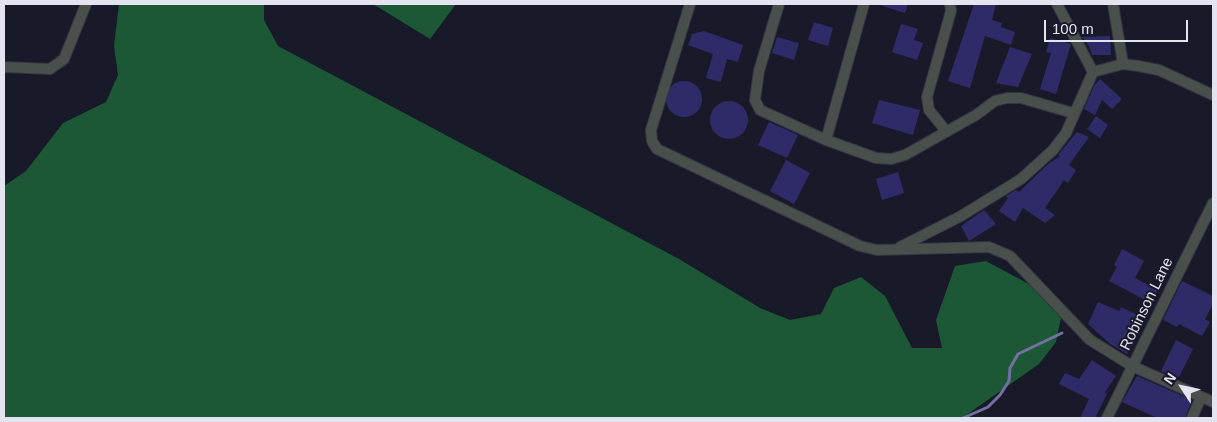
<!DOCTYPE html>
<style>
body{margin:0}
#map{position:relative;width:1217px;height:422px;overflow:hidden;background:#191a29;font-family:Helvetica,sans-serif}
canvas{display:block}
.frame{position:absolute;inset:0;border:5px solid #e3e4ef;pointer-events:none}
.north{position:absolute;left:1157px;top:362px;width:50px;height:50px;-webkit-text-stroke:4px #191a29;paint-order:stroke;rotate:305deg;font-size:14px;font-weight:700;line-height:20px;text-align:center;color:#e3e4ef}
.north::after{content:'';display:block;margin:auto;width:18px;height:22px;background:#e3e4ef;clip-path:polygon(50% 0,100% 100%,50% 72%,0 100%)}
.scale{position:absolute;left:1044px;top:20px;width:144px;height:22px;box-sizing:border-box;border:2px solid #e3e4ef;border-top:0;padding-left:6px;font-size:15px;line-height:18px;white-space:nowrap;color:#e3e4ef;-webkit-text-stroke:4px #191a29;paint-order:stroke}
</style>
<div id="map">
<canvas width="1217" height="422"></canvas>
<div class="frame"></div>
<div class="north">N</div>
<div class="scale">100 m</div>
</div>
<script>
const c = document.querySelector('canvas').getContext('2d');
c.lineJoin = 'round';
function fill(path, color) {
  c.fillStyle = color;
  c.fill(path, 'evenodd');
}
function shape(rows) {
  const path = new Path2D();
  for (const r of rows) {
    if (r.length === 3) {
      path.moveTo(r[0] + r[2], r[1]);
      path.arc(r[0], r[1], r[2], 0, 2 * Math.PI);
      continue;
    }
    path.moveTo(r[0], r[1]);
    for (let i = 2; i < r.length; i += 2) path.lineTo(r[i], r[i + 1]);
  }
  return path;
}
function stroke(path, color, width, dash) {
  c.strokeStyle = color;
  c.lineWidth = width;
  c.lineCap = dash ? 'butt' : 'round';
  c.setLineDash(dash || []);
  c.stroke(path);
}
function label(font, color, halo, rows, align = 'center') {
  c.font = font + ' Helvetica,sans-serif';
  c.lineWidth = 4;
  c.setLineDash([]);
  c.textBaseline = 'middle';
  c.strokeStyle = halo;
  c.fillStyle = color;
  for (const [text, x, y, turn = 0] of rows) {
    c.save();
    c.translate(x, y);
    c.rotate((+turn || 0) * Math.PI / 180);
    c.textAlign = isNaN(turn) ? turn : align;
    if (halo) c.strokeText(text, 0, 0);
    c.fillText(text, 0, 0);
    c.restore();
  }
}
const forest = shape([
 [119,4,264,4,264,20,278,46,679,259,760,308,790,320,821,314,834,288,861,277,885,296,912,348,942,348,936,320,955,266,986,261,1038,289,1062,313,1056,342,1039,364,962,418,4,418,4,186,26,171,63,123,106,102,118,75,114,46],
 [373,4,456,4,430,39]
]);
const stream = shape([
 [963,418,988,407,1000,395,1009,381,1010,368,1018,354,1062,333]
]);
const building = shape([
 [883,4,908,4,905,13,883,6],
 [974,4,996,4,992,20,1002,23,1001,27,1015,32,1011,45,985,36,970,88,948,81],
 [814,22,833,28,828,46,808,40],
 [901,24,918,29,914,40,923,43,917,60,892,52],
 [704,31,743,45,738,62,727,59,721,82,706,78,713,54,688,45,692,34],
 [1110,36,1111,55,1092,55,1089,46,1082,37],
 [777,37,799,43,794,60,772,53],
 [1050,38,1071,44,1056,94,1040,89,1051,53,1046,52],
 [1010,47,1032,54,1018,87,996,83],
 [1100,79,1122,99,1112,109,1102,100,1095,115,1084,109,1094,86],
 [684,99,18],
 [879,100,920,110,913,135,872,123],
 [729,120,19],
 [1096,116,1108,125,1100,138,1087,129],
 [769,122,798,135,787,158,758,145],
 [1077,132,1089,137,1069,165,1076,170,1068,183,1064,180,1045,208,1055,215,1045,223,1023,208,1015,222,999,211,1008,198,1006,196,1016,190,1019,192,1047,165,1060,156,1058,155],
 [786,160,810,173,794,204,770,191],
 [898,172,904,193,882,200,876,179],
 [984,210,996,224,969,241,961,226],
 [1122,249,1144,261,1135,278,1158,290,1151,303,1109,281,1117,267,1114,265],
 [1182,281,1213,296,1213,304,1205,319,1210,322,1202,336,1179,324,1177,327,1163,320],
 [1098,302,1119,311,1121,307,1144,318,1127,354,1109,343,1088,324],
 [1176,340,1193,349,1178,379,1161,371],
 [1092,360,1116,376,1105,392,1107,394,1095,418,1080,418,1089,399,1059,384,1065,373,1079,379],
 [1137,376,1192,400,1185,418,1157,418,1122,402]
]);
const street = shape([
 [690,4,651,130,652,141,657,149,860,246,877,250,989,247,1010,256,1090,340,1132,366,1213,402],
 [779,4,759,71,755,100,760,110,826,140,876,158,891,159,905,155,976,115,995,101,1007,98,1021,98,1073,113],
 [1057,4,1093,72],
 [1113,4,1123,64],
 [4,67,50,69,64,59,86,4],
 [946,131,929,110,927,97,951,11,950,4],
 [826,140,864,4],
 [900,247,961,216,1021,179,1053,150,1066,133,1093,72,1123,64,1138,66,1159,70,1213,95],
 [1107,418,1213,203],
 [1192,418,1201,397]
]);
const streetNames = [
 ["Robinson Lane",1147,304,-64]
];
fill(forest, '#1c5836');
stroke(stream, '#7271a1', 3);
fill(building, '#2f2b69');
stroke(street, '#353645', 12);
stroke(street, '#49504b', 10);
label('15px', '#e3e4ef', '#191a29', streetNames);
</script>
